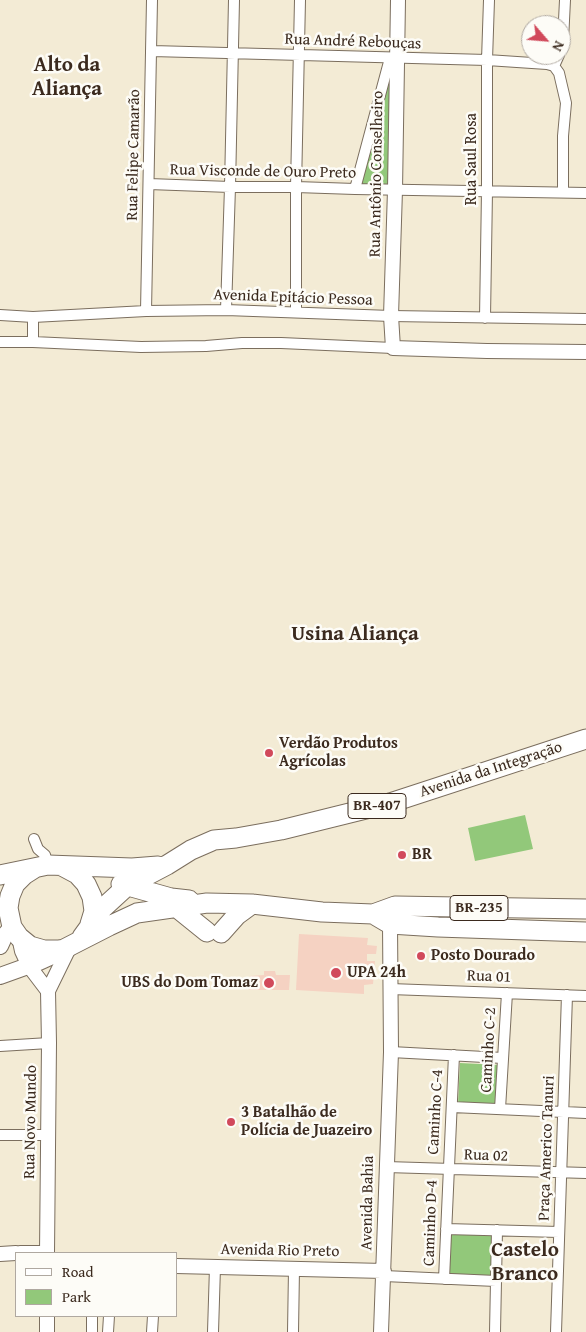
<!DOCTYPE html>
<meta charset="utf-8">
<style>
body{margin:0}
#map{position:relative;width:586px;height:1332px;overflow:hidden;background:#f3ebd5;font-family:"Gentium Book Plus",serif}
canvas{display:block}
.legend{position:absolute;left:15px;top:1252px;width:162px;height:65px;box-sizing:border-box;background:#fdfcf7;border:1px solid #afa8a0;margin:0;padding:6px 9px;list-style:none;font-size:15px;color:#3b2a1e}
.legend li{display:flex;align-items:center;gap:10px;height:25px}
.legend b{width:25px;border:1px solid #afa8a0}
.north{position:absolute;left:521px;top:15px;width:50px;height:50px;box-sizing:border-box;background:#fdfcf7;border:1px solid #afa8a0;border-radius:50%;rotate:117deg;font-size:14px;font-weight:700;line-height:20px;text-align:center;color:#3b2a1e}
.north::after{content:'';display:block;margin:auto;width:18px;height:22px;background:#d1495b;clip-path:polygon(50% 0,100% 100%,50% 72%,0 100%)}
</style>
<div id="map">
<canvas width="586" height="1332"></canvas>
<ul class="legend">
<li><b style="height:6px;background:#fff"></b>Road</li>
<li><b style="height:14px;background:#92c87a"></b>Park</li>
</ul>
<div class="north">N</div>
</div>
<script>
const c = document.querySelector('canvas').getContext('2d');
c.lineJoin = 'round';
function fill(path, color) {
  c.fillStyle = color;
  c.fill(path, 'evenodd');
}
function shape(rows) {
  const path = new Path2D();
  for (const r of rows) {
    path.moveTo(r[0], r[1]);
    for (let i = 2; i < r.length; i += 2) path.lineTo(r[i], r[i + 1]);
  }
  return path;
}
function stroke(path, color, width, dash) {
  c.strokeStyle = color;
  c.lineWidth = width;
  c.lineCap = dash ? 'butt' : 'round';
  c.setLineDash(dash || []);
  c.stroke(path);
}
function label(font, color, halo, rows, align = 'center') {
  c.font = font + ' "Gentium Book Plus",serif';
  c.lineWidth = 5;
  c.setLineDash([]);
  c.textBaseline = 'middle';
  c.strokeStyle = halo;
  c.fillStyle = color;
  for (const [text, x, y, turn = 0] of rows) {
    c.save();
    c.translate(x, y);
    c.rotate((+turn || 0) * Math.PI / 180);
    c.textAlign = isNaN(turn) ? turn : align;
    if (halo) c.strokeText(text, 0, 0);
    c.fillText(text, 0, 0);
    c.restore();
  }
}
const built = shape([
 [299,934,368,938,367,945,377,946,376,954,367,954,367,961,375,961,373,984,364,985,364,994,296,990],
 [264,971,275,971,276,975,290,975,289,990,248,990,250,976,264,975]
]);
const green = shape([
 [392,62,390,185,359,186],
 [525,815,533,849,475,861,468,828],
 [460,1063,499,1065,497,1105,458,1104],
 [451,1232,495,1234,493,1279,449,1277]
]);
const street = shape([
 [561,48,563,41,565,0],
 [152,51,487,60,547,64,554,66],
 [559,55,554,66,559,73,566,103,563,136,563,192],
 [149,184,230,187,296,187,355,189,586,193],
 [355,189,390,58],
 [226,310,230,187,234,0],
 [146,311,152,0],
 [296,312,296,187,300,0],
 [0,315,33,317,146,311,226,310,391,316,586,319],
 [33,317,33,342],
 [485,318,487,191,487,60,489,0],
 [0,342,33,342,141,347,206,346,242,343,281,343,393,348],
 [34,839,38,849,45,855,48,865],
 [390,989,586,996],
 [0,1046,49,1043],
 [391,1052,503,1058],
 [452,1107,586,1113],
 [500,1109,507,993],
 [0,1135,49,1135],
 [386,1167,586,1173],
 [446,1229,559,1232],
 [384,1276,496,1281],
 [444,1279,454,1055],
 [92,1332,92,1316],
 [108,1332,109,1316],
 [152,1332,153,1316],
 [213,1332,215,1267],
 [293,1332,294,1269],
 [495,1332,497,1230],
 [556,1332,567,995]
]);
const secondary = shape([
 [398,0,395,190,391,316,393,348,487,351,586,352],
 [19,937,22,951,29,966,48,991],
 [20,1253,47,1253],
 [47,1253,49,1043,48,991,70,946],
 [0,1254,16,1253],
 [176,1266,384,1271],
 [47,1332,47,1316],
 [381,1332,391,1052,390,924]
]);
const primary = shape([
 [0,946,5,935,12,927],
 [0,976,39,962,50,957,58,950]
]);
const highway = shape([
 [62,866,77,874,86,884,92,897,94,911,90,924],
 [35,868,24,875,15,884,10,896,8,908,12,927,19,937,30,946,44,950,58,950,64,949,109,926,137,913,207,903,252,904,322,912,373,914,395,906,586,909],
 [0,875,48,865,132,868,158,866],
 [121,884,171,898,189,900],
 [176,907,207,932],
 [373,914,390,924,438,927,586,932],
 [221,933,237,915,252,904],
 [82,937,103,908,127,886,167,865,191,850,214,840,236,838,281,830,390,803,586,739]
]);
const markers = [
 [269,753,5,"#d1495b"],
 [402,855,5,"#d1495b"],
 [421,956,5,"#d1495b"],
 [336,973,6,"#d1495b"],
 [269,983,6,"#d1495b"],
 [231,1122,5,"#d1495b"]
];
const shields = [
 [377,806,58],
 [479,908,58]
];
const shieldNames = [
 ["BR-407",377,806],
 ["BR-235",479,908]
];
const streetNames = [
 ["Rua André Rebouças",353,42,2],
 ["Rua Felipe Camarão",134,155,-89],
 ["Rua Saul Rosa",472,159,-90],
 ["Rua Visconde de Ouro Preto",263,172,1],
 ["Rua Antônio Conselheiro",377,174,-89],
 ["Avenida Epitácio Pessoa",293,298,2],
 ["Avenida da Integração",491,770,-18],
 ["Rua 01",489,977,2],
 ["Caminho C-2",489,1050,-87],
 ["Caminho C-4",436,1112,-87],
 ["Rua Novo Mundo",31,1122,-89],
 ["Praça Americo Tanuri",547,1148,-88],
 ["Rua 02",486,1156,2],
 ["Avenida Bahia",368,1203,-89],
 ["Caminho D-4",431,1223,-88],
 ["Avenida Rio Preto",280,1251,1]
];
const poiNames = [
 ["Verdão Produtos",279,744],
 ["Agrícolas",279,762],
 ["BR",412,855],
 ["Posto Dourado",431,956],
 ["UPA 24h",347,973],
 ["UBS do Dom Tomaz",258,983,"right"],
 ["3 Batalhão de",241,1113],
 ["Polícia de Juazeiro",241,1131]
];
const districtNames = [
 ["Alto da",67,66],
 ["Aliança",67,90],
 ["Usina Aliança",355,635],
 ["Castelo",525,1251],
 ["Branco",525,1275]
];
fill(built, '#f5d2c2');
fill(green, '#92c87a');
stroke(street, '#7b6e5e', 12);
stroke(secondary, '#7b6e5e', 16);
stroke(primary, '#7b6e5e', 18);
stroke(highway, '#7b6e5e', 21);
stroke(street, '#fff', 10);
stroke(secondary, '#fff', 14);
stroke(primary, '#fff', 16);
stroke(highway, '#fff', 19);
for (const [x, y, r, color] of markers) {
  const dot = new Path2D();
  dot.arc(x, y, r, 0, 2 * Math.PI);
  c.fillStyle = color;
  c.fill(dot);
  stroke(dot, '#fdfcf7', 2);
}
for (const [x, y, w] of shields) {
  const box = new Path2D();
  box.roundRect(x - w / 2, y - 12.5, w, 25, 4);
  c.fillStyle = '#fdfcf7';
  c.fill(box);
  stroke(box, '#3b2a1e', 1);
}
label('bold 15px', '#3b2a1e', null, shieldNames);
label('16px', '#3b2a1e', '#fdfcf7', streetNames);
label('bold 16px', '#3b2a1e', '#fdfcf7', poiNames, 'left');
label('bold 21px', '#3b2a1e', '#fdfcf7', districtNames);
</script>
